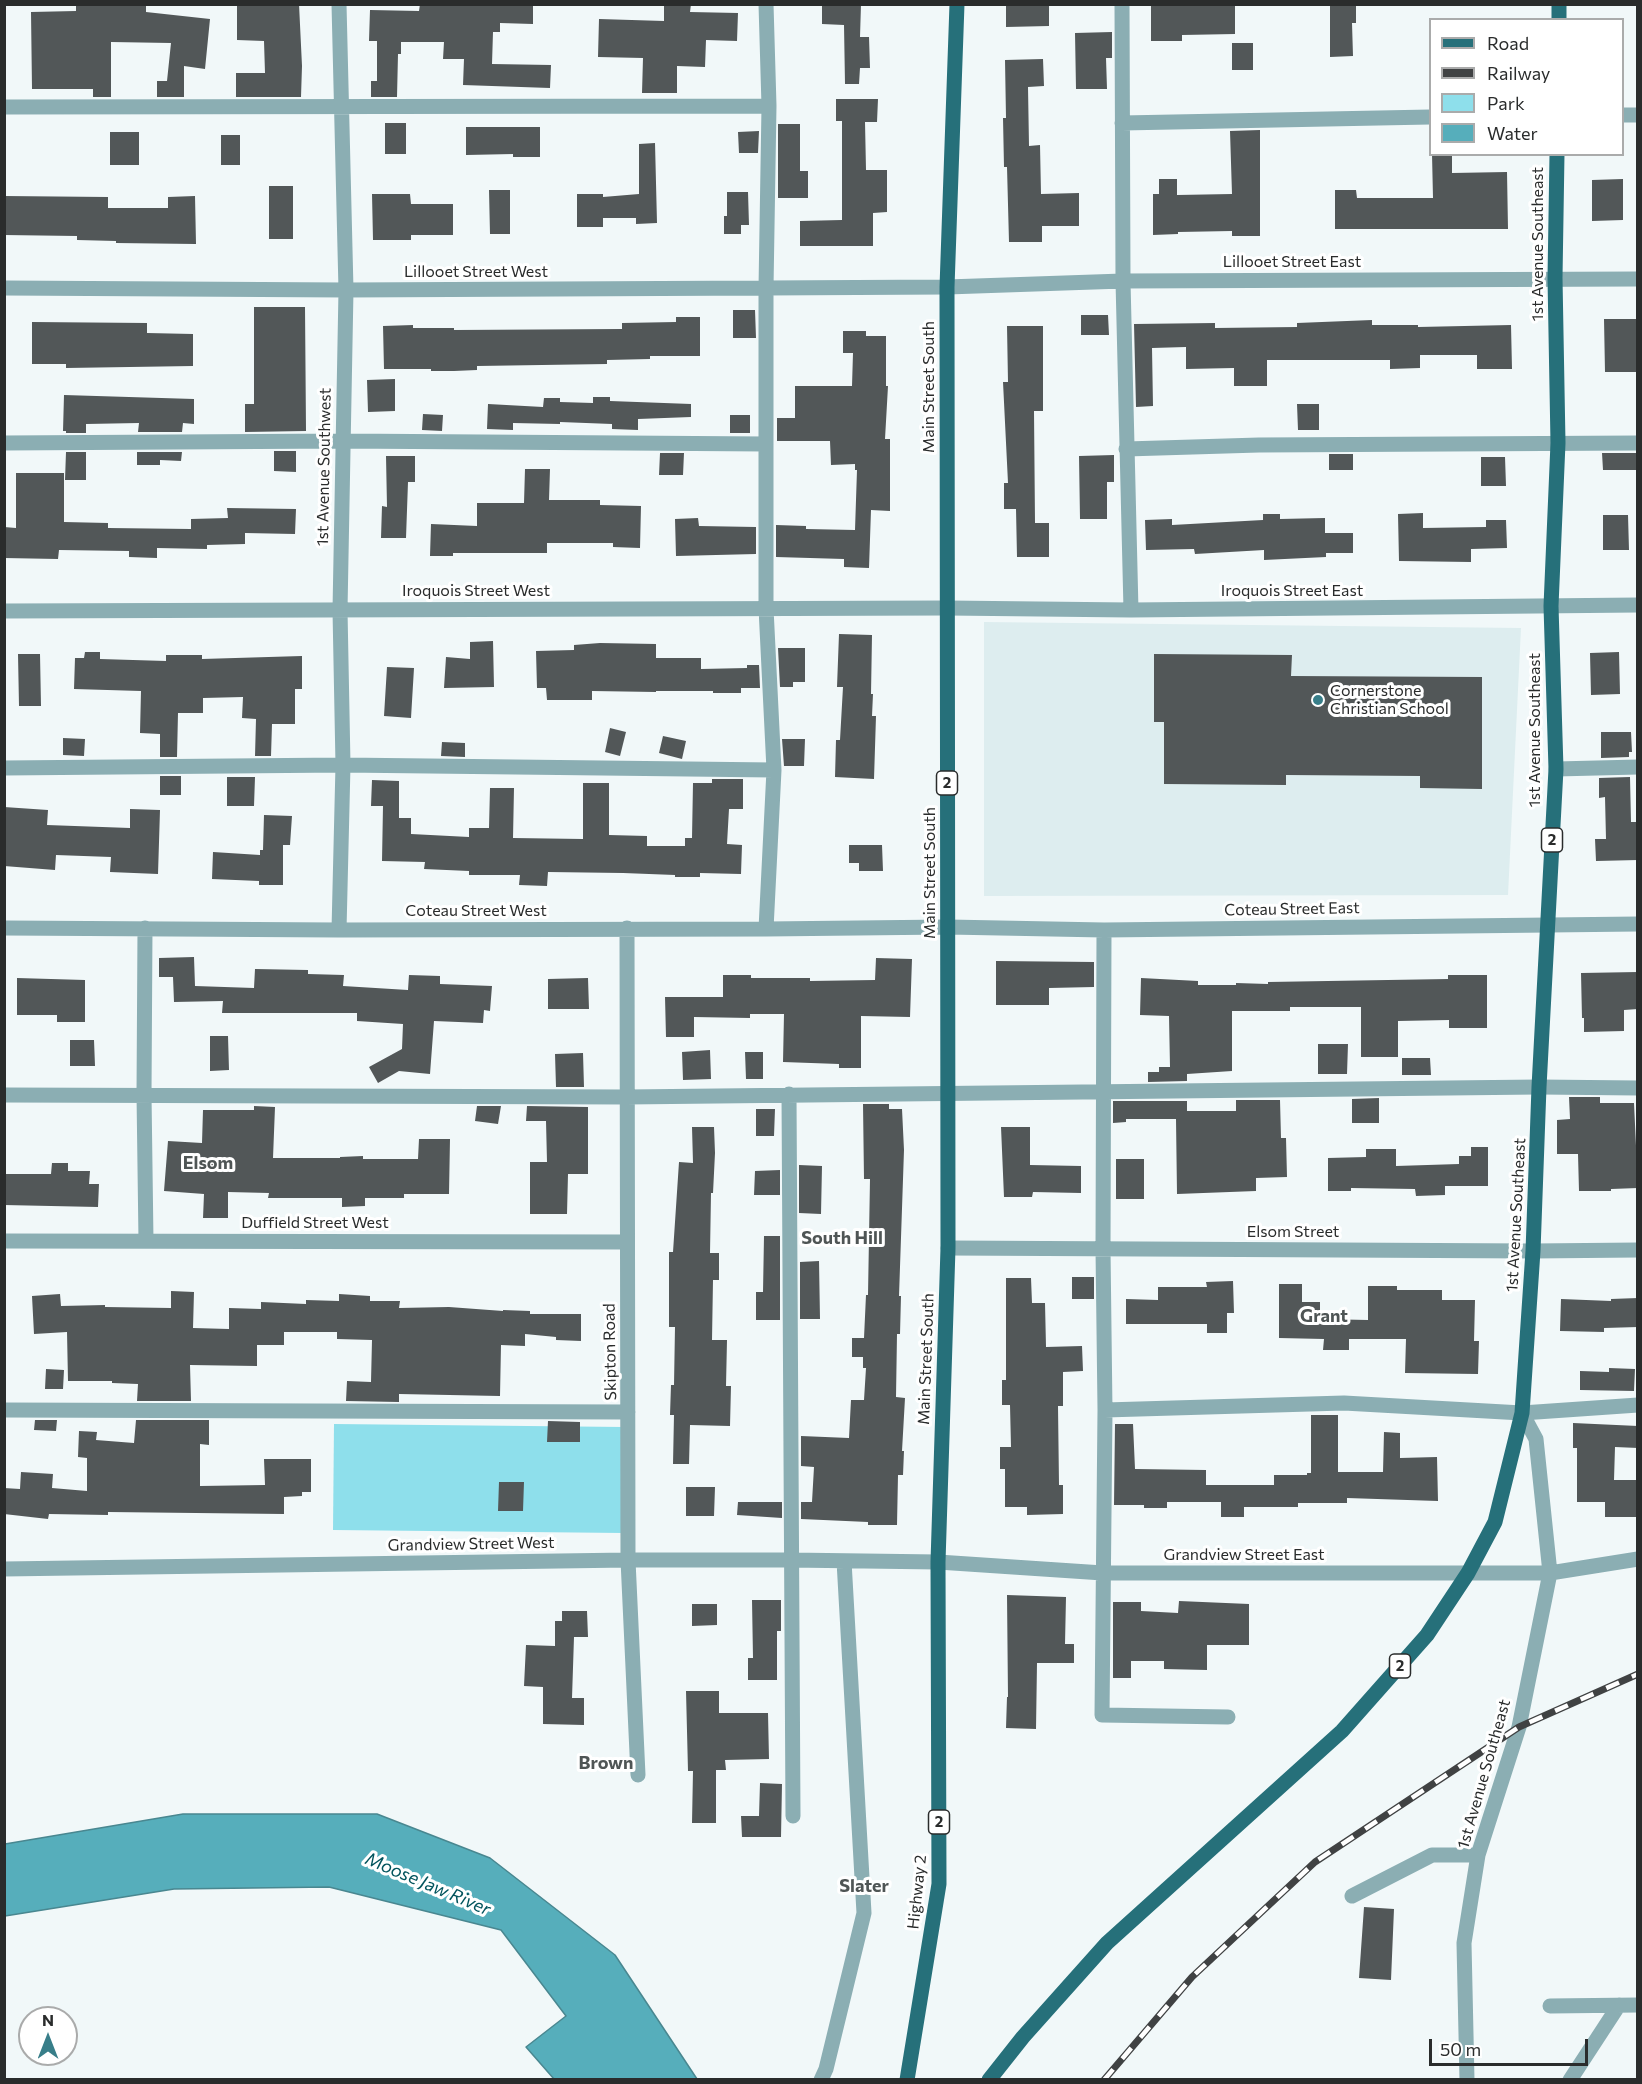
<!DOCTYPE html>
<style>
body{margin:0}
#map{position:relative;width:1642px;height:2084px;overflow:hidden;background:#f1f8f9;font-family:Commissioner,sans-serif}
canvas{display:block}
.frame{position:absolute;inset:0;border:6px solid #2a2c2c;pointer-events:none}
.legend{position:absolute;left:1429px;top:18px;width:195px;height:138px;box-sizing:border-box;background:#fff;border:2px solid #aaabab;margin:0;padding:8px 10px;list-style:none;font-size:18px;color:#2a2c2c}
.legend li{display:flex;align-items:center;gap:12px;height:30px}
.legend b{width:30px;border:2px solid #aaabab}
.north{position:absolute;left:18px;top:2006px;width:60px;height:60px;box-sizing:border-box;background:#fff;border:2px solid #aaabab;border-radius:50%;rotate:0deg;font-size:16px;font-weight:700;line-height:24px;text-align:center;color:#2a2c2c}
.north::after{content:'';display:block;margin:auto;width:21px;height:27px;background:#387e89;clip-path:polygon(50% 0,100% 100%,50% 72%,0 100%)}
.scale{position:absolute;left:1429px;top:2039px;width:159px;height:27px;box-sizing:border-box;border:3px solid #2a2c2c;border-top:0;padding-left:8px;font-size:18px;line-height:21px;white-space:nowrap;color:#2a2c2c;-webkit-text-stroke:4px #fff;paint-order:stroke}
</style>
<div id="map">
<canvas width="1642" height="2084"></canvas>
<div class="frame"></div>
<ul class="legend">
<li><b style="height:8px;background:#26707a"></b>Road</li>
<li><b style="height:8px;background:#404243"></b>Railway</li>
<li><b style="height:16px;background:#8edfeb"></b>Park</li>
<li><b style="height:16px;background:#56aebb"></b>Water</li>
</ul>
<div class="north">N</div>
<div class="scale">50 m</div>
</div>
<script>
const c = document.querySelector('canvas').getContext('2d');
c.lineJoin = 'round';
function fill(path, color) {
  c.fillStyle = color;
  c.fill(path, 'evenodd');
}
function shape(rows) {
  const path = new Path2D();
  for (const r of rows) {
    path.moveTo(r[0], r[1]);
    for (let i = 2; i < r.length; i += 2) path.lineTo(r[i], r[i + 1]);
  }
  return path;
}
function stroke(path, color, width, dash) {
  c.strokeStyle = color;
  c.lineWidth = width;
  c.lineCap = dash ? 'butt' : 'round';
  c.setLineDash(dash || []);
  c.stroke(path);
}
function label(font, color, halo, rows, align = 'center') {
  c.font = font + ' Commissioner,sans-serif';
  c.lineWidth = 6;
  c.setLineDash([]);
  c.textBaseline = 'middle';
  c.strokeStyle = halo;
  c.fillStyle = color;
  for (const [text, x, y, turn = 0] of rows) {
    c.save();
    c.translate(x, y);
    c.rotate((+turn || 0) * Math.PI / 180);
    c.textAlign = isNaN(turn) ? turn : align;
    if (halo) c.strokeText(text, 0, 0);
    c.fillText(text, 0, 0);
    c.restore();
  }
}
const built = shape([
 [984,622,1521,628,1508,895,984,896]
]);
const green = shape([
 [334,1424,624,1427,623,1533,333,1530]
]);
const water = shape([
 [183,1814,377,1814,490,1858,615,1955,697,2079,554,2079,526,2047,566,2016,501,1930,329,1887,174,1889,5,1916,5,1844,183,1814]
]);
const building = shape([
 [76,4,146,4,146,12,210,19,205,69,184,66,184,97,157,97,157,81,167,81,171,43,111,42,111,97,93,97,93,89,32,89,31,12,76,11],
 [237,4,299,4,302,66,301,97,236,97,236,73,265,73,264,41,237,40],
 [420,4,533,4,533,24,500,23,500,32,493,32,492,64,551,65,550,88,463,85,464,59,443,59,444,42,401,42,401,54,398,54,397,97,371,97,371,81,377,81,377,41,369,41,370,10,419,11],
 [664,4,691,4,690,12,738,13,737,41,706,40,705,67,677,66,677,93,642,93,643,58,598,57,599,19,664,21],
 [822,4,861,4,860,37,869,37,870,68,860,68,859,84,845,84,844,25,822,24],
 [1016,4,1049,5,1049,26,1006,27,1006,6],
 [1151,4,1235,5,1235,34,1182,35,1182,41,1151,41],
 [1330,4,1356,4,1356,23,1352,23,1353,56,1330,57],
 [1112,32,1112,58,1106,58,1107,89,1076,89,1075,33],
 [1232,43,1253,43,1253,70,1232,70],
 [1043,59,1044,86,1028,87,1029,146,1040,145,1041,194,1079,193,1079,226,1042,226,1042,242,1009,242,1007,167,1004,167,1003,118,1006,118,1005,60],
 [836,99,878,99,877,122,865,122,866,170,887,170,887,212,873,213,873,246,800,246,800,221,842,220,842,121,836,121],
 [385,123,406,123,406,154,385,154],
 [778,124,800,124,800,171,808,171,808,198,778,198],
 [466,127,540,127,540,157,513,157,513,154,466,155],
 [1260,130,1260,236,1232,236,1232,231,1178,232,1178,234,1153,235,1153,194,1159,194,1159,179,1177,179,1177,195,1232,194,1230,131],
 [759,131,758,153,739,153,738,132],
 [110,132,139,132,139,165,110,165],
 [221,135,240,135,240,165,221,165],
 [655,143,657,223,636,224,636,218,603,218,603,227,577,227,577,194,603,194,603,197,639,194,639,144],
 [1432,154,1452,154,1452,173,1507,172,1508,229,1335,229,1335,190,1356,190,1357,198,1433,198],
 [1623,179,1623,220,1592,221,1592,180],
 [269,186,293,186,293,239,269,239],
 [489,190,510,190,510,234,490,234],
 [727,192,748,192,749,225,741,225,741,234,724,234,724,216,727,216],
 [372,194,410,194,411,204,453,204,453,235,411,235,411,240,373,240],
 [4,196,108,197,108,208,168,208,168,197,195,196,196,244,116,243,116,241,77,240,77,236,4,235],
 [254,307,305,307,306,431,245,432,245,404,254,404],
 [733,310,755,310,756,338,733,338],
 [1081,315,1108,315,1109,335,1081,335],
 [676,317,700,317,700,356,650,356,650,359,607,360,607,364,477,366,477,370,454,371,431,371,431,369,384,369,383,326,413,325,413,328,454,328,454,330,622,329,622,323,676,322],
 [1604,319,1638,319,1638,372,1605,372],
 [1372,320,1372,325,1418,325,1418,327,1511,325,1512,369,1477,369,1477,355,1420,355,1420,368,1390,369,1390,360,1267,360,1267,386,1234,386,1234,368,1186,369,1186,347,1152,348,1153,406,1136,407,1134,324,1215,323,1215,328,1297,327,1297,323],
 [32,322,147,323,147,333,193,334,193,366,66,368,66,364,32,364],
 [1007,326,1043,326,1043,411,1034,411,1035,523,1049,523,1049,557,1017,557,1016,509,1004,509,1004,483,1008,483,1003,382,1008,382],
 [843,331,866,331,866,336,886,336,886,386,888,386,885,439,890,439,890,511,871,510,869,568,844,567,844,559,776,557,776,525,806,526,806,529,855,530,857,470,855,470,855,464,831,465,830,441,777,441,777,418,795,418,795,386,852,386,853,353,843,353],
 [395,379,395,411,368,412,367,380],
 [64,395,194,399,194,424,183,423,182,432,138,432,139,423,86,424,86,433,66,433,66,431,63,431],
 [593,397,610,397,610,401,691,404,691,417,638,419,638,430,612,429,612,424,560,422,560,424,513,423,513,430,487,429,488,404,543,407,544,398,560,398,560,402,593,403],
 [1297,404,1319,404,1319,430,1298,430],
 [423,414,443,415,442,431,422,430],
 [730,415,750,415,750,433,730,433],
 [274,451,296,451,296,472,274,471],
 [66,452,86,452,86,480,65,480],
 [137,452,182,452,181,461,160,460,160,465,137,465],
 [660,453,684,453,683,475,659,475],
 [1602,453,1638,453,1638,470,1603,470],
 [1329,454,1353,454,1353,470,1329,470],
 [1114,455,1114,482,1107,482,1107,519,1080,519,1079,456],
 [386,456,415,456,415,482,408,482,406,538,381,538,382,506,387,507],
 [1481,457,1505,457,1506,486,1481,486],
 [525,469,550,469,549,500,600,500,600,505,641,506,640,548,613,547,613,543,547,543,547,553,453,553,453,556,430,556,431,524,477,526,477,503,524,503],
 [16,473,64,473,64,522,108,523,108,528,191,529,191,519,228,518,227,508,296,509,295,534,245,533,245,544,207,545,207,549,157,548,157,558,129,557,129,551,59,550,58,559,4,558,4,527,16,528],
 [1423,513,1423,528,1486,527,1486,520,1506,520,1507,548,1471,549,1471,562,1399,561,1398,514],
 [1263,514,1280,514,1280,519,1325,518,1325,533,1353,533,1353,553,1326,553,1326,557,1264,560,1264,550,1195,554,1194,549,1146,550,1145,520,1172,519,1172,525,1263,520],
 [1603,515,1628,515,1629,550,1603,550],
 [698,518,699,526,756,527,756,554,676,556,675,519],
 [839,634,872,635,871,694,873,694,872,716,876,716,874,779,835,777,836,740,840,740,843,687,837,687],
 [493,641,494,687,444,688,446,657,470,659,470,642],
 [600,643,656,644,656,658,701,658,701,669,747,668,747,665,759,665,760,688,741,688,741,693,713,693,713,691,656,691,656,692,592,691,592,700,547,700,546,688,537,688,536,651,574,650,574,645],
 [778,648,805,648,805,682,793,682,793,687,780,687],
 [85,652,100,652,100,659,166,661,166,655,202,655,202,659,302,656,302,689,295,689,295,724,272,724,271,756,255,756,256,719,242,718,243,697,203,698,203,713,178,713,177,757,160,757,160,734,140,733,141,691,74,689,75,658,84,658],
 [1619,652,1620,694,1591,695,1590,653],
 [18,654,40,654,41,706,19,706],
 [1154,654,1292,655,1291,676,1482,677,1482,789,1420,788,1420,776,1286,775,1286,785,1164,784,1164,722,1154,722],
 [387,667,414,668,411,718,384,716],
 [610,728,626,732,620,756,605,752],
 [1601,732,1631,732,1632,752,1629,752,1629,757,1601,758],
 [663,736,686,741,682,759,659,753],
 [63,738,85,739,84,756,63,755],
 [782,739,805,739,804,766,784,766],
 [442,742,465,743,465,757,441,756],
 [160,776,181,776,181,795,160,795],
 [227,777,255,777,254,806,227,806],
 [1630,777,1631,822,1638,822,1638,860,1596,861,1595,839,1606,839,1605,797,1599,798,1599,778],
 [712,779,743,779,743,809,729,809,727,844,742,845,741,874,700,873,700,877,675,877,675,875,623,873,548,872,547,886,519,885,520,875,469,875,469,871,424,869,425,862,382,861,383,806,371,806,372,780,399,781,399,818,411,818,411,834,469,837,469,828,489,828,490,788,514,788,513,838,583,839,583,783,609,783,609,835,647,836,647,846,685,846,685,838,692,838,693,783,712,783],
 [4,807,48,810,47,825,130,828,130,809,160,810,158,874,110,872,111,857,56,855,55,870,4,866],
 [264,815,292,816,290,845,283,845,283,885,259,885,259,881,212,879,213,852,260,855,260,850,263,850],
 [849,845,882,845,883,871,859,871,859,863,849,863],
 [194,957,195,986,254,988,255,969,308,970,308,974,344,975,343,986,408,990,409,975,440,976,440,984,492,986,490,1011,484,1010,483,1023,434,1021,430,1074,399,1071,378,1083,369,1067,402,1049,403,1024,357,1021,357,1013,222,1013,223,1001,174,1002,173,977,159,977,159,958],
 [876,958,912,959,910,1017,861,1016,861,1068,839,1068,839,1064,783,1062,784,1014,750,1014,750,1018,694,1017,694,1037,666,1037,665,997,723,997,723,975,751,975,751,978,810,978,810,981,875,980],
 [996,961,1094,962,1094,987,1049,988,1049,1005,996,1005],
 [1638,972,1638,1009,1624,1010,1624,1031,1584,1032,1584,1018,1582,1018,1581,973],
 [1448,975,1487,975,1487,1028,1449,1028,1449,1020,1398,1021,1398,1057,1361,1057,1361,1007,1290,1007,1290,1011,1232,1011,1232,1071,1187,1074,1187,1081,1148,1082,1148,1072,1159,1072,1159,1067,1170,1067,1169,1016,1140,1015,1141,978,1198,981,1198,985,1236,985,1236,983,1268,984,1268,982,1448,979],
 [17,978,85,980,85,1022,57,1022,57,1015,17,1015],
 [588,978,589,1009,548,1009,548,979],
 [210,1036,228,1036,229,1070,210,1071],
 [70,1040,94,1040,95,1066,70,1066],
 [1318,1044,1348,1044,1347,1074,1318,1074],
 [710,1050,711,1079,683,1080,682,1052],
 [745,1052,763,1052,763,1079,746,1079],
 [583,1053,584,1087,556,1087,555,1054],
 [1402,1058,1430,1058,1431,1075,1402,1075],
 [1569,1097,1600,1097,1600,1103,1634,1103,1638,1188,1611,1189,1611,1191,1579,1191,1578,1154,1557,1154,1557,1120,1570,1119],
 [1379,1098,1379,1123,1352,1123,1352,1099],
 [1236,1100,1280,1100,1281,1138,1286,1138,1287,1177,1256,1178,1256,1191,1177,1194,1176,1119,1126,1119,1126,1122,1113,1123,1113,1101,1187,1101,1187,1111,1236,1111],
 [863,1104,889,1104,889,1109,902,1109,904,1150,899,1296,901,1296,900,1334,897,1334,896,1397,905,1398,902,1451,904,1451,903,1475,898,1475,897,1525,868,1525,868,1522,801,1519,801,1502,812,1502,814,1467,801,1466,801,1436,849,1438,851,1400,864,1400,866,1368,863,1368,863,1357,852,1357,852,1338,864,1338,866,1295,868,1295,870,1179,864,1179],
 [254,1106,275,1107,273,1158,340,1158,340,1157,363,1156,363,1159,418,1159,419,1139,450,1139,449,1194,404,1194,404,1198,365,1198,365,1206,342,1207,342,1198,268,1198,269,1193,228,1192,228,1218,203,1218,204,1194,164,1191,168,1141,202,1143,203,1110,254,1110],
 [477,1106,501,1106,498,1124,475,1121],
 [527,1106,588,1107,588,1174,568,1174,567,1214,530,1214,530,1162,547,1162,546,1121,526,1121],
 [756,1109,775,1109,774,1136,756,1136],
 [692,1127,714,1127,715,1153,713,1193,711,1193,710,1253,719,1253,719,1280,713,1280,712,1340,727,1340,726,1386,731,1386,730,1426,690,1425,689,1464,673,1464,674,1415,670,1415,671,1385,674,1385,675,1327,669,1327,669,1252,673,1252,679,1162,693,1163],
 [1001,1127,1030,1127,1030,1165,1081,1166,1081,1193,1033,1192,1032,1197,1004,1197],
 [1471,1147,1488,1147,1488,1186,1445,1186,1445,1195,1416,1196,1415,1189,1351,1188,1351,1191,1328,1191,1328,1158,1366,1157,1366,1149,1396,1149,1396,1166,1459,1164,1459,1156,1471,1156],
 [1116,1159,1144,1159,1144,1199,1116,1199],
 [52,1163,68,1163,68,1171,90,1171,89,1184,99,1184,98,1207,4,1205,4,1174,51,1174],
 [799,1165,822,1166,821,1214,799,1213],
 [780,1170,780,1195,754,1195,755,1171],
 [764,1236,780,1236,780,1320,756,1320,756,1292,763,1292],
 [819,1261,820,1319,800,1319,800,1262],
 [1072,1277,1094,1277,1094,1299,1072,1299],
 [1006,1278,1031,1278,1032,1303,1045,1303,1046,1347,1082,1346,1083,1371,1063,1372,1063,1406,1058,1406,1059,1485,1063,1485,1063,1514,1027,1515,1027,1507,1005,1507,1005,1469,1000,1469,1000,1447,1011,1447,1010,1405,1002,1405,1002,1380,1006,1380],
 [1233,1281,1234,1313,1227,1313,1227,1333,1207,1333,1207,1324,1126,1324,1126,1299,1158,1300,1158,1287,1207,1287,1206,1282],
 [1279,1284,1302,1284,1302,1302,1320,1302,1320,1319,1368,1320,1368,1286,1397,1286,1397,1290,1442,1290,1442,1300,1475,1300,1474,1341,1479,1341,1478,1374,1405,1373,1406,1339,1349,1339,1349,1350,1323,1350,1324,1339,1279,1338],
 [171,1291,194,1292,193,1328,229,1329,229,1308,261,1309,261,1302,306,1304,306,1300,339,1301,339,1294,370,1296,370,1301,400,1301,399,1308,449,1307,503,1311,503,1310,530,1311,530,1314,581,1314,581,1341,556,1340,556,1337,525,1334,525,1346,501,1345,500,1396,399,1394,399,1402,346,1401,347,1381,371,1382,372,1340,337,1339,337,1332,284,1332,284,1345,257,1345,257,1366,190,1365,191,1401,137,1401,138,1384,112,1383,112,1381,68,1381,67,1332,34,1334,32,1296,60,1294,61,1306,105,1305,105,1307,171,1308],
 [1638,1298,1638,1327,1604,1328,1604,1332,1560,1331,1561,1299,1611,1301,1611,1299],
 [1609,1368,1635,1369,1634,1391,1580,1390,1580,1371,1609,1372],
 [46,1369,64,1370,63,1389,45,1389],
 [1311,1415,1338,1415,1338,1472,1383,1472,1384,1432,1400,1433,1400,1458,1437,1457,1438,1501,1347,1498,1347,1503,1298,1503,1298,1507,1244,1507,1244,1517,1221,1517,1221,1502,1167,1502,1167,1508,1144,1508,1144,1505,1114,1505,1115,1424,1133,1424,1135,1469,1206,1470,1206,1485,1274,1485,1274,1475,1307,1475,1307,1473,1311,1473],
 [35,1420,57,1420,56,1431,34,1430],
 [136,1420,209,1420,209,1445,200,1444,200,1486,265,1485,264,1459,311,1459,311,1492,302,1492,302,1496,284,1497,284,1514,108,1512,108,1515,49,1514,48,1519,4,1514,4,1488,20,1489,21,1472,53,1474,52,1488,87,1491,87,1458,78,1457,79,1431,97,1432,96,1440,134,1443],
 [548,1421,580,1422,580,1442,547,1442],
 [1573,1423,1638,1426,1638,1448,1615,1447,1614,1480,1638,1480,1638,1517,1605,1517,1605,1502,1577,1502,1577,1448,1573,1448],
 [499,1482,524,1482,523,1511,498,1511],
 [686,1487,715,1487,714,1516,686,1516],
 [738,1502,782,1502,782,1518,737,1515],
 [1007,1595,1066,1597,1065,1644,1074,1644,1074,1663,1037,1663,1036,1729,1006,1728,1007,1697,1008,1697],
 [752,1600,781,1600,781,1631,777,1631,777,1680,748,1680,748,1658,753,1658],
 [1179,1601,1249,1604,1249,1645,1207,1645,1207,1670,1164,1669,1164,1661,1131,1661,1131,1678,1113,1678,1113,1602,1141,1602,1141,1611,1178,1613],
 [692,1604,717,1604,717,1625,692,1626],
 [562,1611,587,1611,588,1637,574,1637,572,1698,584,1698,584,1725,543,1724,543,1687,524,1686,526,1645,555,1646,555,1621,562,1621],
 [686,1691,719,1691,719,1713,768,1713,769,1759,725,1760,726,1770,716,1770,716,1823,692,1823,693,1771,688,1771],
 [760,1783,782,1784,781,1837,742,1837,741,1816,759,1816],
 [1364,1907,1394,1909,1391,1980,1359,1978]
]);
const minor = shape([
 [339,4,346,290,340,610,343,765,339,930],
 [766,4,769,106,766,288,766,608,774,770,766,929],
 [1122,4,1123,281,1131,610],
 [4,107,769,106],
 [1622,115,1638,115],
 [1122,123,1430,117],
 [4,288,346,290,766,288,947,287,1123,281,1638,279],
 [4,443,342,441,765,444],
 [1126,449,1259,445,1638,443],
 [4,611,947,608,1131,610,1638,605],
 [4,768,343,765,774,770],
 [1556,769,1638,767],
 [4,928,339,930,766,929,948,927,1104,930,1638,924],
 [145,928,144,1094,146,1241],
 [627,928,628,1560,638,1775],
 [1104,930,1103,1249,1105,1410,1102,1715,1228,1717],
 [789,1094,793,1816],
 [4,1095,626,1097,1539,1087,1638,1088],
 [4,1241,626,1242],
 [948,1248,1533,1251,1638,1250],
 [4,1410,628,1412],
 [1105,1410,1344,1403,1522,1413,1638,1405],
 [4,1569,628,1560,790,1560,938,1562,1103,1573,1550,1573,1638,1559],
 [1352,1896,1432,1855,1478,1855],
 [1550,2006,1638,2005],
 [821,2080,826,2069,864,1913,844,1561],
 [1467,2080,1464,1943,1478,1855,1519,1727,1550,1573,1536,1439,1522,1413],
 [1570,2080,1619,2005]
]);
const major = shape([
 [1559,20,1559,4],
 [907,2080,939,1884,938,1562,948,1248,947,287,957,4],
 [989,2080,1023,2037,1107,1943,1342,1731,1427,1635,1468,1573,1495,1522,1522,1413,1533,1251,1539,1087,1556,769,1551,606,1558,443,1555,278,1557,154]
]);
const rail = shape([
 [1104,2080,1192,1977,1315,1862,1519,1727,1638,1674]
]);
const markers = [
 [1318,700,6,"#387e89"]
];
const shields = [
 [947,783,21],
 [1552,840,21],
 [1400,1666,21],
 [939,1822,21]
];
const shieldNames = [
 ["2",947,783],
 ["2",1552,840],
 ["2",1400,1666],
 ["2",939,1822]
];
const streetNames = [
 ["1st Avenue Southeast",1538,244,-90],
 ["Lillooet Street East",1292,262],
 ["Lillooet Street West",476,272],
 ["Main Street South",929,387,-90],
 ["1st Avenue Southwest",324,467,-89],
 ["Iroquois Street West",476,591],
 ["Iroquois Street East",1292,591],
 ["1st Avenue Southeast",1535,730,-90],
 ["Main Street South",930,873,-90],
 ["Coteau Street East",1292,909,-1],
 ["Coteau Street West",476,911],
 ["1st Avenue Southeast",1516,1215,-87],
 ["Duffield Street West",315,1223],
 ["Elsom Street",1293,1232],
 ["Skipton Road",610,1352,-91],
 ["Main Street South",926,1359,-88],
 ["Grandview Street West",471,1544,-1],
 ["Grandview Street East",1244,1555],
 ["1st Avenue Southeast",1484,1774,-74],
 ["Highway 2",917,1892,-84]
];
const poiNames = [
 ["Cornerstone",1330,691],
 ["Christian School",1330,709]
];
const neighbourhoodNames = [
 ["Elsom",208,1163],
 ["South Hill",842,1238],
 ["Grant",1324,1316],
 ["Brown",606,1763],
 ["Slater",864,1886]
];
const waterNames = [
 ["Moose Jaw River",428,1884,23]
];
fill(built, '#ddedef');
fill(green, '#8edfeb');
fill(water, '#56aebb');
stroke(water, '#498790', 1.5);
fill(building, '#525758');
stroke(minor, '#8baeb3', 15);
stroke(major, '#26707a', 15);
stroke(rail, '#404243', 7);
stroke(rail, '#fff', 4.5, [14]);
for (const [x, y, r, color] of markers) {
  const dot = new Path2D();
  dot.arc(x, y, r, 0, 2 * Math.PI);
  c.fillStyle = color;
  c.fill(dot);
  stroke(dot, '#fff', 2);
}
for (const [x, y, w] of shields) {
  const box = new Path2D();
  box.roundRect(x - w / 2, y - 12, w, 24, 4.5);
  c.fillStyle = '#fff';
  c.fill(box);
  stroke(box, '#2a2c2c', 1.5);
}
label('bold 15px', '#2a2c2c', null, shieldNames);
label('16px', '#2a2c2c', '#fff', streetNames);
label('16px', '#2a2c2c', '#fff', poiNames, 'left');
label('bold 18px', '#4f5555', '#fff', neighbourhoodNames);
label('italic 18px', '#02545d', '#fff', waterNames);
</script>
